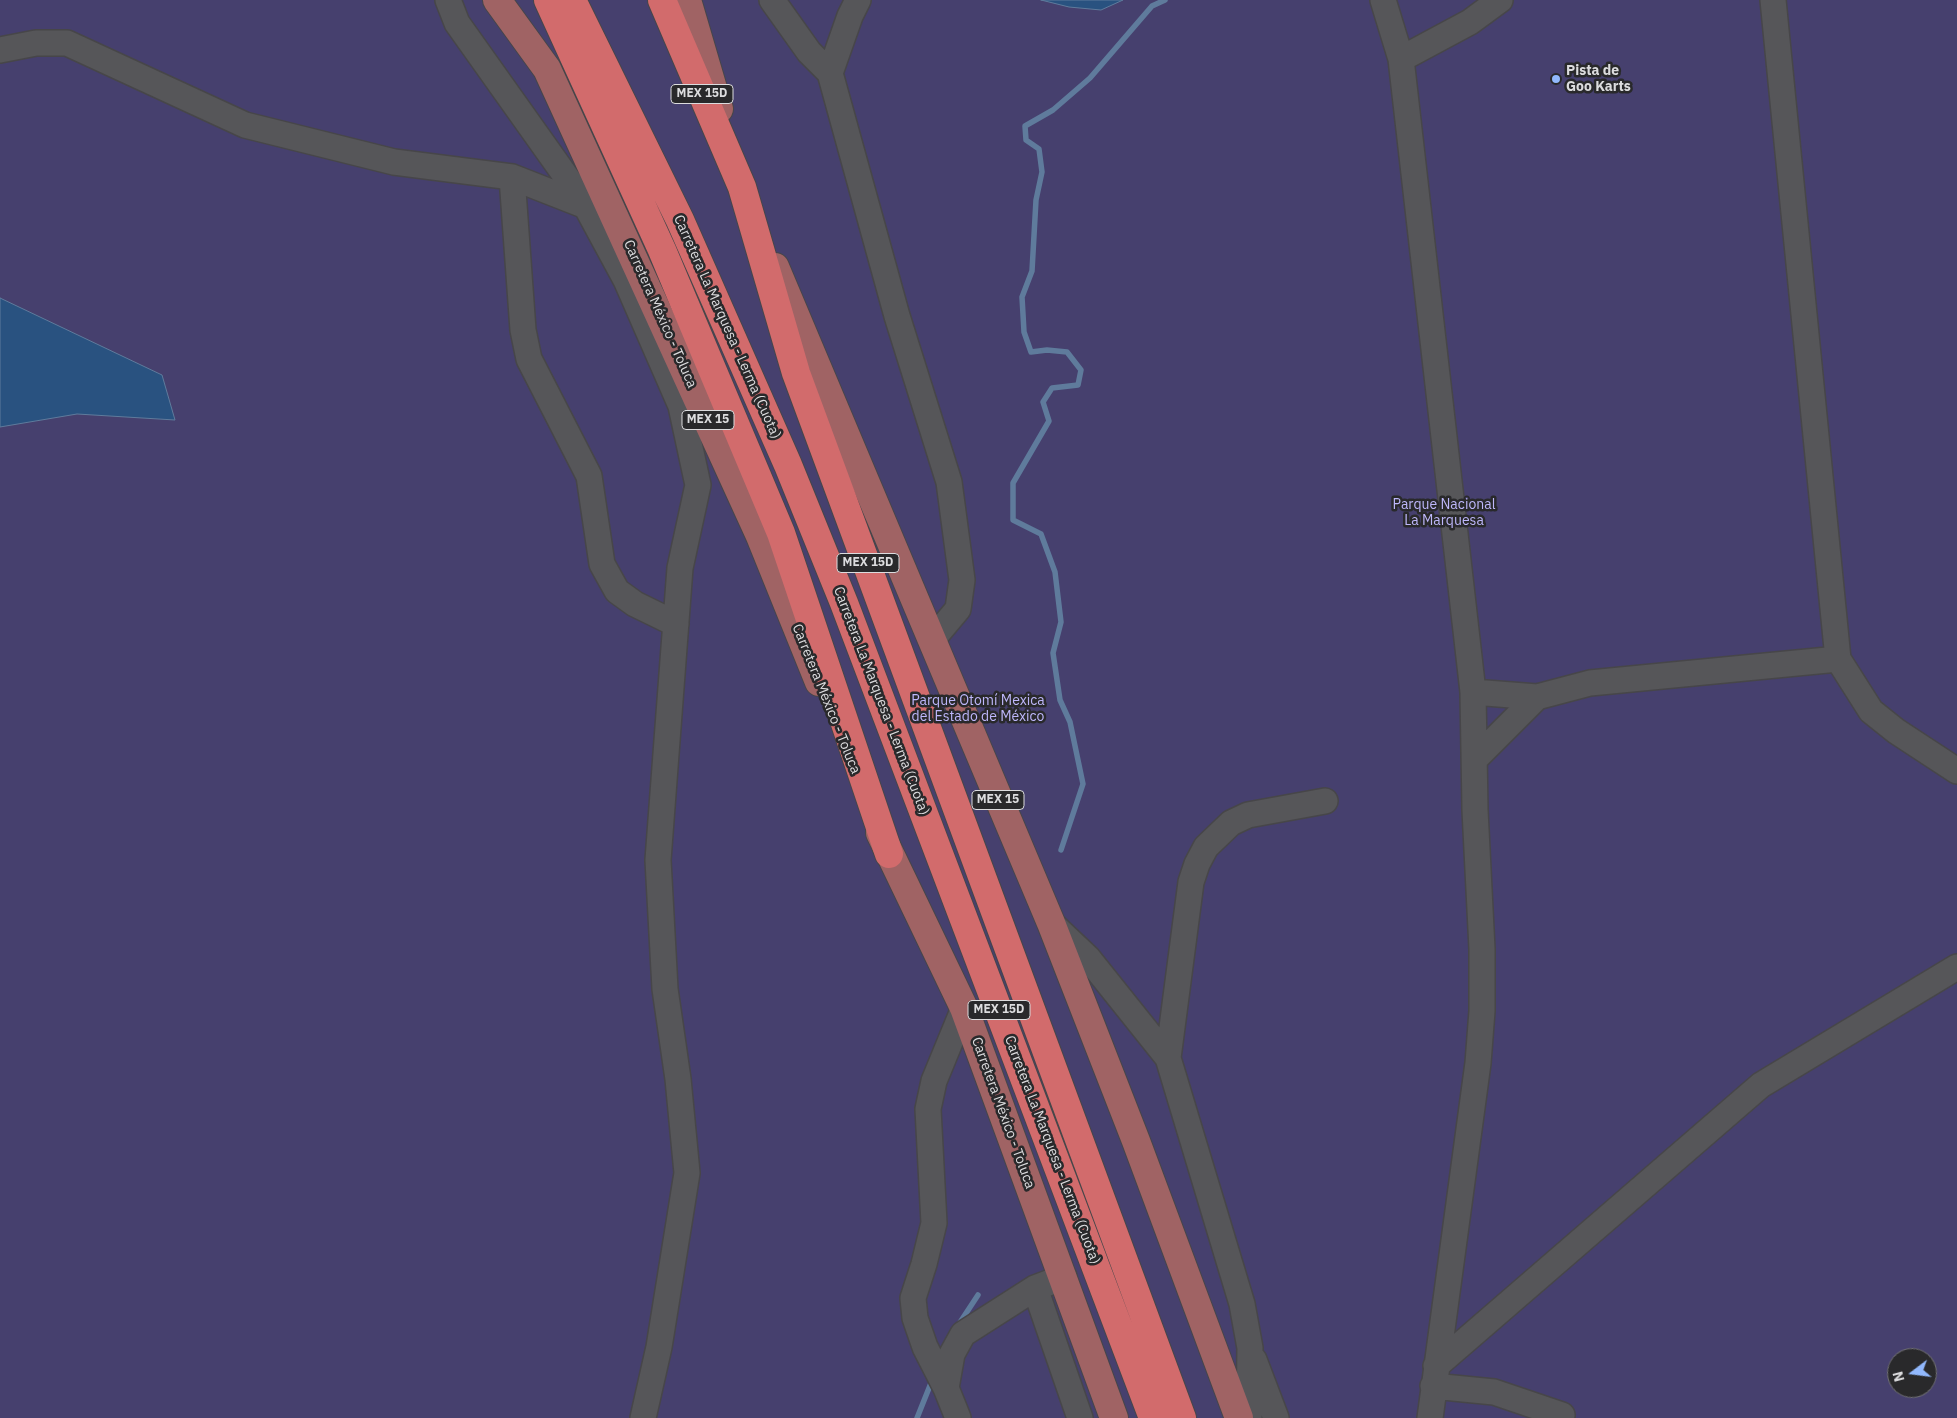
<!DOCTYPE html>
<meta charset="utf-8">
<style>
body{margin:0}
#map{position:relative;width:1957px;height:1418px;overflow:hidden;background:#29292b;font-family:"IBM Plex Sans",sans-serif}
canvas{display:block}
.north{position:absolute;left:1887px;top:1348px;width:50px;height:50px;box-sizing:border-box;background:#29292b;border:1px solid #717173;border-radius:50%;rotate:255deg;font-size:14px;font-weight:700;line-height:20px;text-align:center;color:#dcdcde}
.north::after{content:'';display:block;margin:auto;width:18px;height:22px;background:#91b8fd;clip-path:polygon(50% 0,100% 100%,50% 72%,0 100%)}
</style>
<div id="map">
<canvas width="1957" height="1418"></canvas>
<div class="north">N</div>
</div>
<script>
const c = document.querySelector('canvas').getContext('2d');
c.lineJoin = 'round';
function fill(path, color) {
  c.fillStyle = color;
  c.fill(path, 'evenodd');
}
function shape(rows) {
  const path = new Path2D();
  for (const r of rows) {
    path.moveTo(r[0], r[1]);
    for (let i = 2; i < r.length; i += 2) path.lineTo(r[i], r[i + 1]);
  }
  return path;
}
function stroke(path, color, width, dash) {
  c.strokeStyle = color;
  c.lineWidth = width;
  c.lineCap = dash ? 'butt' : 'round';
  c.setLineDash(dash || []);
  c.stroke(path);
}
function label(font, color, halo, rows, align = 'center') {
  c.font = font + ' "IBM Plex Sans",sans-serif';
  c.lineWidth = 5;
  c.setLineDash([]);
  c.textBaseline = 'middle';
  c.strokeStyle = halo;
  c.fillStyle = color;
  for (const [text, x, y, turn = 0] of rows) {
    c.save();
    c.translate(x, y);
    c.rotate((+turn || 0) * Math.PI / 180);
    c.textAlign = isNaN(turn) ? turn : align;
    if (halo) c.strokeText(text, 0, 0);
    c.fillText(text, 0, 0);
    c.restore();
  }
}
const green = shape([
 [0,0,1957,0,1957,1418,0,1418],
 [1897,1358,1927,1358,1927,1388,1897,1388]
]);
const water = shape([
 [1041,0,1123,0,1101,10,1069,7,1041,0],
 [0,298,162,375,175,420,77,414,0,427,0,298]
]);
const stream = shape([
 [1061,850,1083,784,1070,722,1060,700,1053,653,1061,622,1055,572,1041,534,1013,520,1013,483,1049,421,1043,402,1052,388,1078,385,1081,370,1067,352,1047,350,1031,352,1024,332,1022,297,1032,271,1036,200,1042,172,1039,149,1026,140,1025,126,1053,110,1090,78,1152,6,1165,0],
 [957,1327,978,1295],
 [917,1418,933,1378]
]);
const minor = shape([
 [448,0,457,23,587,206],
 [772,0,809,52,830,73,897,316,949,482,962,580,958,609,932,640],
 [1383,0,1401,59,1473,692,1475,810,1482,949,1482,1011,1478,1063,1430,1418],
 [1773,0,1838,659,1871,711,1896,731,1957,771],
 [0,50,36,43,67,43,245,125,394,162,512,177,586,206,626,280,681,406,698,485,680,568,658,860,665,989,678,1079,687,1173,659,1347,643,1418],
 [1401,59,1470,22,1500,0],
 [830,73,850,16,858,0],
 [512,177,523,330,529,359,589,476,602,564,617,591,635,604,676,624],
 [1473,692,1537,697,1590,683,1838,659],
 [1475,759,1537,697],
 [1051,923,1088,958,1168,1058,1242,1304,1250,1348,1249,1418],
 [1168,1058,1191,882,1197,864,1206,847,1231,823,1248,815,1325,801],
 [1035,1288,1080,1418],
 [1254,1360,1276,1418],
 [1436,1366,1761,1085,1957,967],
 [1433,1386,1494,1392,1562,1415],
 [946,1388,925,1347,915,1318,913,1298,924,1264,934,1223,928,1109,934,1081,964,1008],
 [958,1418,946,1388,952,1354,963,1334,1035,1288,1064,1277]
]);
const major = shape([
 [497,0,547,69,760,536,819,682],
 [687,0,719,109],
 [775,267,1051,923,1136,1141,1239,1418],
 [880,833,964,1008,1114,1418]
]);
const highway = shape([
 [548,0,662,250,781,533,889,854],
 [572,0,680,220,788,465,844,603,1153,1418],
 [662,0,742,187,796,373,1182,1418]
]);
const markers = [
 [1556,79,5,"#91b8fd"]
];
const shields = [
 [702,94,62],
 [708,420,52],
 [868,563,62],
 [998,800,52],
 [999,1010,62]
];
const shieldNames = [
 ["MEX 15D",702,94],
 ["MEX 15",708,420],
 ["MEX 15D",868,563],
 ["MEX 15",998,800],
 ["MEX 15D",999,1010]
];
const poiNames = [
 ["Pista de",1566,71],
 ["Goo Karts",1566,87]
];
const streetNames = [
 ["Carretera México - Toluca",660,314,66],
 ["Carretera La Marquesa - Lerma (Cuota)",727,327,66],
 ["Carretera México - Toluca",826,699,68],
 ["Carretera La Marquesa - Lerma (Cuota)",881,701,69],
 ["Carretera México - Toluca",1003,1113,70],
 ["Carretera La Marquesa - Lerma (Cuota)",1052,1150,69]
];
const parkNames = [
 ["Parque Nacional",1444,505],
 ["La Marquesa",1444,521],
 ["Parque Otomí Mexica",978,701],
 ["del Estado de México",978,717]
];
fill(green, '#46406e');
fill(water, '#295280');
stroke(water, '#5f7b9c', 1);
stroke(stream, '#5f7b9c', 5.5);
stroke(minor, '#474649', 28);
stroke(major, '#474649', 30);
stroke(highway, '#474649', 30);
stroke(minor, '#565659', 25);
stroke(major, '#a06364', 28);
stroke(highway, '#d26b6c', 28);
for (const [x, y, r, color] of markers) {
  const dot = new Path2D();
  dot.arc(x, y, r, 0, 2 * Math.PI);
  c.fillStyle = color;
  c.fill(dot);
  stroke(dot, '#29292b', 2);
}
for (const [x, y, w] of shields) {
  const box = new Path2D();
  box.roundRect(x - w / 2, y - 9.5, w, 19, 4);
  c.fillStyle = '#29292b';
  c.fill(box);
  stroke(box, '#dcdcde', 1);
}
label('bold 12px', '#dcdcde', null, shieldNames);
label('bold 14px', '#dcdcde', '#29292b', poiNames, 'left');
label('14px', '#dcdcde', '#29292b', streetNames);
label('14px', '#beb7fb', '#29292b', parkNames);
</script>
